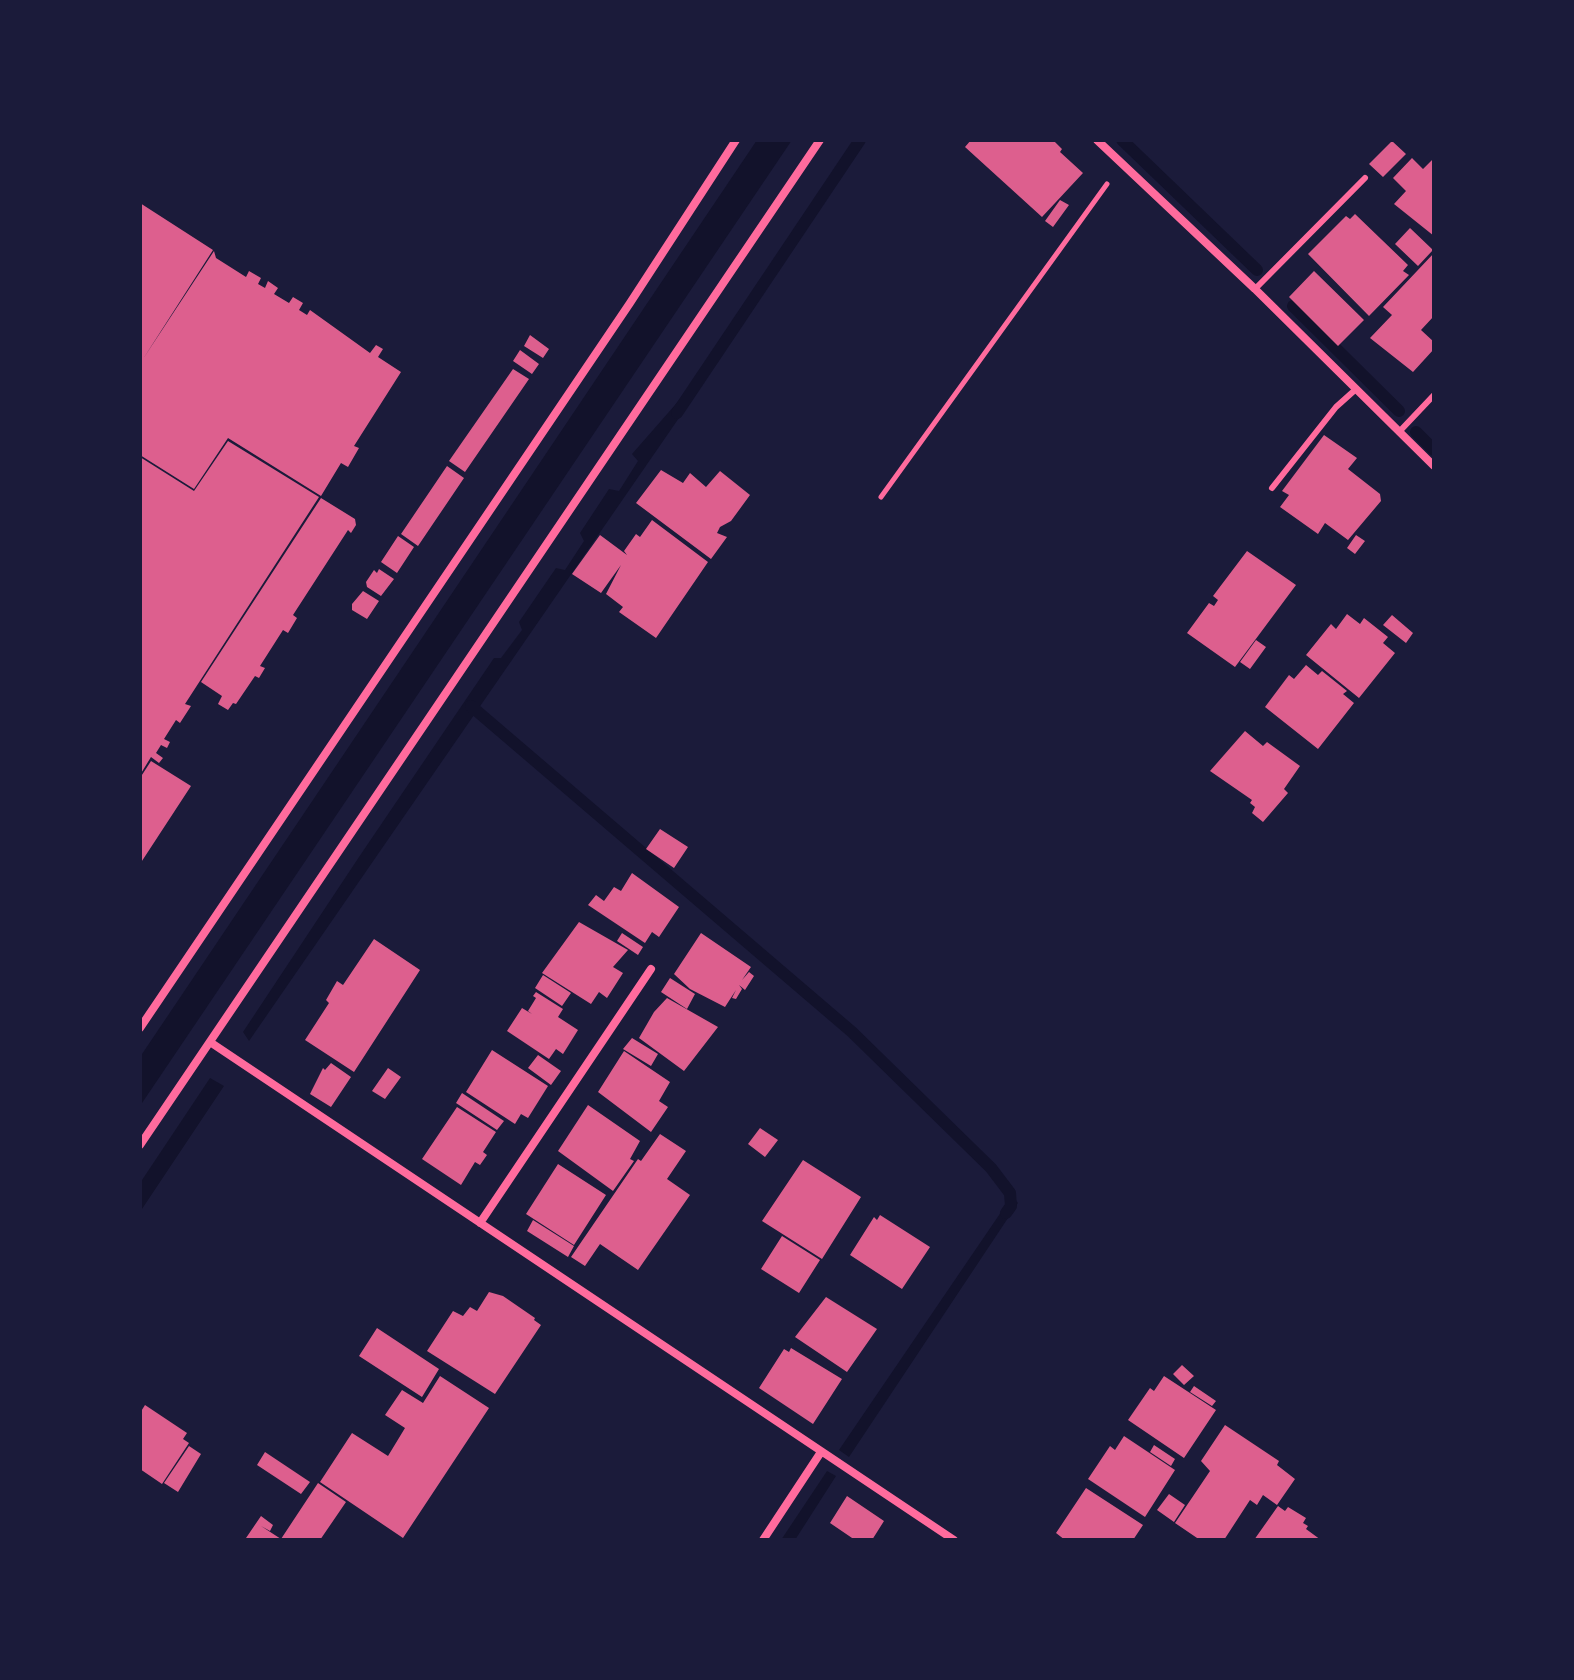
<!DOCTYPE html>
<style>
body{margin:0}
#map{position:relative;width:1574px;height:1680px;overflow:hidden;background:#1b1b3a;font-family:Commissioner,sans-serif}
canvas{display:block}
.frame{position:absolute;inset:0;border:142px solid #1b1b3a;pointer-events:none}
</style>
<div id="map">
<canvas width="1574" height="1680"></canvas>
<div class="frame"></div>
</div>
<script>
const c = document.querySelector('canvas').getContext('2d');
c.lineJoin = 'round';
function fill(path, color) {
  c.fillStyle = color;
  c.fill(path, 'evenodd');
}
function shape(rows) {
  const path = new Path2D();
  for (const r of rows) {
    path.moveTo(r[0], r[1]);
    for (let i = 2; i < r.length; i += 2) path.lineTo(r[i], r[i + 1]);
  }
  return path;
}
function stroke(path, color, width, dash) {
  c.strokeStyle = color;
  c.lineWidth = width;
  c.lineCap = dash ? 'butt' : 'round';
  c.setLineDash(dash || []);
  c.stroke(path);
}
const water = shape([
 [757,140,792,140,140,1106,140,1057],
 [682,397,690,402,249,1041,243,1032,359,857,494,658,501,658,522,630,519,622,556,568,565,570,584,541,580,533,609,489,619,491,638,461,632,454],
 [210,1078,224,1086,140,1212,140,1183],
 [1012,1196,1018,1203,849,1457,839,1450],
 [827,1471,836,1476,795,1540,781,1540]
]);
const stream = shape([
 [1122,140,1257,270],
 [1293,306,1399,411],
 [677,413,860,140],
 [1416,432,1434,450],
 [471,706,852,1032,991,1168,1010,1193,1011,1206,1006,1213]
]);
const building = shape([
 [971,140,1053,140,1062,149,1060,152,1083,173,1042,217,965,147],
 [1392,141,1406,154,1383,177,1369,164],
 [1412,158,1423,169,1434,158,1434,236,1394,204,1406,191,1393,178],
 [1060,200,1069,205,1053,227,1045,221],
 [140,203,213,250,143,359,214,251,216,258,246,277,249,271,261,278,258,284,265,288,268,281,278,288,274,294,289,303,293,297,303,303,299,310,307,315,310,310,370,353,376,345,383,349,378,357,401,372,354,446,359,448,348,467,341,463,321,496,228,438,194,489,140,455],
 [1355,214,1408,265,1403,271,1409,275,1369,316,1308,254,1346,216,1350,219],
 [1410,228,1433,250,1418,266,1395,244],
 [1434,253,1434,316,1421,330,1434,342,1434,349,1413,372,1370,338,1392,315,1383,307],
 [1314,271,1364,320,1338,346,1289,297],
 [530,335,549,349,543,358,524,346],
 [520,350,539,364,532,374,513,361],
 [513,369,529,379,465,472,449,461],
 [1324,435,1357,458,1348,469,1380,494,1381,501,1348,540,1325,523,1318,534,1280,507,1289,495,1282,491],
 [228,441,319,497,185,704,191,706,180,723,176,720,164,739,170,742,167,748,161,745,156,753,163,758,159,763,151,757,140,775,140,457,194,491],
 [447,466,464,478,418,546,401,534],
 [661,470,683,483,690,473,706,487,720,471,750,495,731,521,720,527,717,533,727,537,711,559,636,503],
 [321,498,355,519,356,525,351,533,348,530,293,615,297,618,288,633,283,630,260,666,265,668,259,678,255,676,236,704,233,703,228,710,218,704,222,696,201,682],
 [652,520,708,562,656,638,619,612,623,607,606,594,621,565,601,593,572,574,600,535,627,555,624,551,636,534,640,537],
 [1356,535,1365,541,1355,554,1347,548],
 [398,536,414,547,397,573,381,562],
 [1247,551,1296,585,1235,667,1187,633,1209,603,1214,606,1218,600,1213,596],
 [379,569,394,579,381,596,367,587,366,582,374,570,377,573],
 [363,591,379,601,367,619,352,610,352,604],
 [1347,614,1360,624,1364,618,1388,637,1383,643,1395,653,1359,698,1306,655,1331,624,1336,629],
 [1392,615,1413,633,1406,643,1383,625],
 [1256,640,1266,647,1250,669,1240,662],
 [1306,665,1318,675,1322,671,1347,691,1343,694,1354,703,1318,749,1265,707,1289,675,1294,679],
 [1245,731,1263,746,1267,742,1300,766,1284,789,1288,793,1263,822,1252,813,1255,807,1250,803,1252,800,1210,771],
 [151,761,191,786,140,864,140,778],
 [660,829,688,847,674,868,646,849],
 [632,873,679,907,659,937,652,932,645,943,588,905,596,895,604,901,614,887,621,891],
 [579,922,628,950,613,967,623,973,607,998,599,992,591,1004,542,973],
 [622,933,643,947,638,955,617,941],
 [701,933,751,967,742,980,749,972,754,976,745,990,739,985,742,989,736,999,732,998,736,990,725,1007,690,989,674,974],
 [374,939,420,970,354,1072,305,1040,329,1003,326,1000,337,981,343,985],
 [543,975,571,993,562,1006,535,988],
 [670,978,695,994,687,1009,661,992],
 [536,992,563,1009,558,1017,578,1030,563,1054,556,1049,549,1059,507,1031,522,1008,532,1014,528,1011,536,998,533,996],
 [667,998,718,1027,684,1071,639,1038,654,1012],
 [632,1038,658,1054,651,1066,623,1049],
 [492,1050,548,1086,528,1118,521,1114,515,1124,466,1092],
 [624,1051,670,1082,659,1101,668,1107,651,1132,598,1092],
 [538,1055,561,1071,551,1085,528,1068],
 [331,1063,351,1077,331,1107,310,1094,323,1068,325,1070],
 [388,1068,401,1077,385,1099,372,1091],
 [462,1093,504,1121,497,1130,456,1103],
 [588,1105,640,1141,630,1159,634,1161,613,1191,558,1151],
 [457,1107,496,1132,483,1152,487,1155,480,1165,475,1162,461,1185,422,1159],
 [760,1128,778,1140,765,1157,748,1144],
 [660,1134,686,1151,667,1179,690,1195,638,1270,600,1244,585,1266,571,1257,638,1159,641,1161],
 [803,1160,861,1197,822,1259,762,1221],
 [558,1164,606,1195,574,1245,526,1214],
 [880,1215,930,1247,902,1289,850,1255,874,1217,877,1220],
 [533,1220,574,1246,568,1257,527,1231],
 [782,1236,820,1260,799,1293,761,1269],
 [489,1292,503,1296,535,1318,534,1320,541,1325,495,1394,427,1351,453,1311,463,1316,470,1307,477,1311],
 [826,1297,877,1329,847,1372,795,1337],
 [377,1328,439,1369,422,1397,359,1356],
 [791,1348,842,1379,813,1424,759,1388,784,1349,789,1352],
 [1182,1365,1194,1376,1184,1385,1173,1374],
 [440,1376,489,1408,403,1538,320,1482,352,1433,388,1456,405,1428,385,1415,402,1390,423,1403],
 [1164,1376,1216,1410,1184,1458,1128,1420,1150,1388,1154,1391],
 [1194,1386,1216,1401,1212,1406,1190,1392],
 [145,1405,187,1433,183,1439,189,1443,162,1484,140,1469,140,1413],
 [1225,1425,1279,1461,1277,1465,1295,1479,1277,1505,1263,1495,1257,1505,1250,1500,1224,1540,1200,1540,1175,1523,1210,1471,1201,1461],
 [1124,1436,1175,1470,1145,1517,1088,1479,1110,1446,1115,1450],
 [1154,1445,1175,1459,1171,1466,1150,1452],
 [189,1446,201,1454,178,1492,164,1483],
 [265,1452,310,1482,301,1494,257,1465],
 [318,1483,346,1502,320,1540,249,1540,246,1538,261,1516,273,1525,270,1531,261,1526,281,1539],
 [1086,1488,1143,1525,1133,1540,1065,1540,1056,1533],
 [1169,1494,1185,1505,1174,1522,1157,1510],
 [847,1496,884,1521,872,1540,855,1540,830,1523],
 [1278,1506,1285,1511,1288,1507,1306,1518,1303,1523,1308,1526,1306,1529,1321,1540,1254,1540]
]);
const path = shape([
 [881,497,1107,184]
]);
const service = shape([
 [1255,289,1365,178],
 [1399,432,1434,395],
 [1272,488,1336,407,1355,390]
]);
const minor = shape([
 [1097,140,1255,289,1434,466],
 [140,1028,630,303,736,140],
 [210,1042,954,1540],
 [140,1145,820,140],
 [480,1223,651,969],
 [763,1540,821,1452]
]);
fill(water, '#12122b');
stroke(stream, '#12122b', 12);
fill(building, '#dd5f8e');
stroke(path, '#ff6b9d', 5);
stroke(service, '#ff6b9d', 6);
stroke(minor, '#ff6b9d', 8);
</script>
